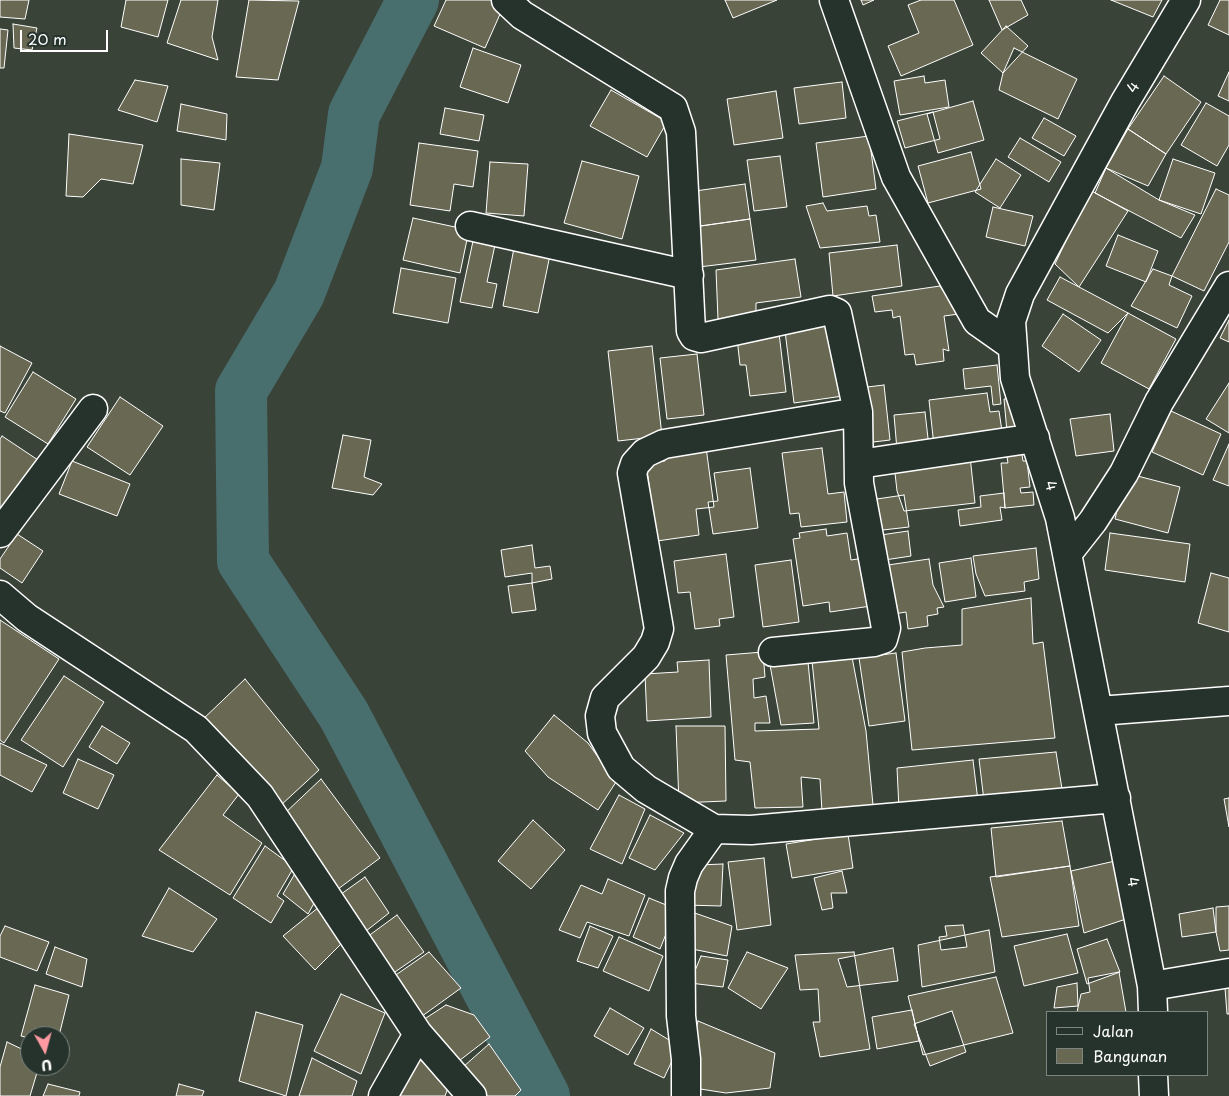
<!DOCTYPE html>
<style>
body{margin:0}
#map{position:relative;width:1229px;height:1096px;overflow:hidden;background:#3a4338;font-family:"Playpen Sans",sans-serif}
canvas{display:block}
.legend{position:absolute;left:1046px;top:1011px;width:162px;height:65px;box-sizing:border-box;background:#26332d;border:1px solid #7d8581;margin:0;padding:6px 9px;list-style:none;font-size:15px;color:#fff}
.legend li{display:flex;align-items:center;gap:10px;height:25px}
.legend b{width:25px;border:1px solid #7d8581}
.north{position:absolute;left:20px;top:1026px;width:50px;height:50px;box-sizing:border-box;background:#26332d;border:1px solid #7d8581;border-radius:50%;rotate:173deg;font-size:14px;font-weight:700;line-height:20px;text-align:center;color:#fff}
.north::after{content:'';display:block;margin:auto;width:18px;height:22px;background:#ff9aa2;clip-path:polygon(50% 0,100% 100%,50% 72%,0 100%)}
.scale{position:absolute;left:20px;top:30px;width:88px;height:22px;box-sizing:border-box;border:2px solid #fff;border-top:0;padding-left:6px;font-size:15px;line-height:18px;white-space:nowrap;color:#fff;-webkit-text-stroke:4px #26332d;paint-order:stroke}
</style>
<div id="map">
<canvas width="1229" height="1096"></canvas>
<ul class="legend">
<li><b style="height:6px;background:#26332d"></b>Jalan</li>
<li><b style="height:14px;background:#686853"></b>Bangunan</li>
</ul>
<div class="north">U</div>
<div class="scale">20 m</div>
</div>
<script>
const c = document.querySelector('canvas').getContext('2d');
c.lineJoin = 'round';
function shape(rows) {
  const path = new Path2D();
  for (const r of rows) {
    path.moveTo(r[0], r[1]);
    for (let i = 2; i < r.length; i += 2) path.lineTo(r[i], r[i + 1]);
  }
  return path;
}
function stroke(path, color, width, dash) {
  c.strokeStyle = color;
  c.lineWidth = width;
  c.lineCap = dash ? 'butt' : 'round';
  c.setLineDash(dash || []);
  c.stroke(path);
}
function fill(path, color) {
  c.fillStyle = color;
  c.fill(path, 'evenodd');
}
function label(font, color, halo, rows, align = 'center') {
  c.font = font + ' "Playpen Sans",sans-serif';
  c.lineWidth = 4.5;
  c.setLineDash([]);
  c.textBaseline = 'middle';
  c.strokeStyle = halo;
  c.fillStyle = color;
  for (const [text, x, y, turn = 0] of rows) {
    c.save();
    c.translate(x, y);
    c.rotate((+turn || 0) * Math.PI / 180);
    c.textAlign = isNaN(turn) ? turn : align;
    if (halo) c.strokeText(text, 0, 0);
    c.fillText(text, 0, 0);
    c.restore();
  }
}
const river = shape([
 [413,0,354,114,347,168,299,293,241,391,243,561,344,715,544,1096]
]);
const building = shape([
 [0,0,29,0,25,19,0,17,0,0],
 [126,0,168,0,158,37,121,27,126,0],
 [181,0,218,0,212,37,218,60,167,43,181,0],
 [249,0,299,1,278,80,236,77,249,0],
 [446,0,497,0,505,3,485,48,434,26,446,0],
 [725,0,777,0,733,18,725,0],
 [861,0,874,0,863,5,861,0],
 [921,0,954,0,973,45,901,76,888,46,919,33,908,5,921,0],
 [989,0,1021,0,1028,15,1002,30,989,0],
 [1111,0,1162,0,1153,17,1111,0],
 [1220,0,1229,0,1229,35,1208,25,1220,0],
 [13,24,37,28,32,50,14,48,13,24],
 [1006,26,1028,46,1003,73,981,53,1006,26],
 [0,29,8,30,4,68,0,68,0,29],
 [473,48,521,65,508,103,460,87,473,48],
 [1014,48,1077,79,1058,119,999,90,1003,73,1014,48],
 [1229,72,1229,101,1218,96,1229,72],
 [924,76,925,83,945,80,949,107,900,115,894,81,924,76],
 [1164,76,1201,102,1166,154,1128,129,1164,76],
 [135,80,168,86,157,122,118,110,135,80],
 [842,82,846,118,799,124,794,88,842,82],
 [611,90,667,122,647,157,590,126,611,90],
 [776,91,783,138,734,145,727,99,776,91],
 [973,101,984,140,938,153,927,114,973,101],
 [1206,103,1229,116,1229,145,1217,166,1181,145,1206,103],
 [181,104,227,114,226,140,177,131,181,104],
 [445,108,484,115,479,141,440,134,445,108],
 [933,112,940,139,905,148,897,121,933,112],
 [1044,118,1076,136,1064,156,1032,138,1044,118],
 [1128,129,1166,154,1148,186,1106,168,1128,129],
 [69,134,143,145,133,184,101,179,83,197,66,196,69,134],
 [869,136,876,189,823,197,816,143,869,136],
 [1020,138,1061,162,1049,182,1008,157,1020,138],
 [419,143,478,151,473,187,454,184,450,211,410,205,419,143],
 [971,152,981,189,928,203,918,166,971,152],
 [780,156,787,207,754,211,747,160,780,156],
 [181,159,220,163,214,210,181,205,181,159],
 [996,159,1021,175,1000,208,975,192,996,159],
 [1173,159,1215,173,1201,214,1159,200,1173,159],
 [582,161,639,176,622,239,564,223,582,161],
 [490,162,528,164,524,216,486,213,490,162],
 [1106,168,1159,200,1195,215,1181,238,1095,193,1106,168],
 [745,184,750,219,700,226,695,191,745,184],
 [1216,189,1229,195,1229,242,1204,291,1172,276,1216,189],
 [1090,190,1128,211,1079,287,1055,264,1090,190],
 [823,203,827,211,867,206,869,216,876,215,880,242,820,248,806,206,823,203],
 [993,207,1033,216,1025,246,986,237,993,207],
 [413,218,469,230,460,273,403,260,413,218],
 [750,219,756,260,699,267,694,227,750,219],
 [1118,235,1158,251,1146,282,1106,266,1118,235],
 [473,241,495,245,487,282,497,284,492,308,460,302,473,241],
 [897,245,902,286,833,296,829,253,897,245],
 [514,248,550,255,538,313,503,306,514,248],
 [795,259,801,297,756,303,756,317,718,319,716,270,795,259],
 [401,268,456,278,448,323,393,313,401,268],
 [1153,269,1172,276,1169,285,1192,296,1177,328,1131,306,1153,269],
 [1060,277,1079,287,1128,313,1108,333,1047,300,1060,277],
 [940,286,959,314,944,316,949,351,943,349,944,361,916,365,914,354,905,355,900,316,893,318,892,310,875,312,872,296,940,286],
 [1128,313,1176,339,1149,389,1101,363,1128,313],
 [1063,314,1101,340,1079,372,1042,346,1063,314],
 [1229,320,1229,342,1220,338,1229,320],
 [835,325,843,396,794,403,785,331,835,325],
 [779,333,786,392,750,396,746,365,740,365,737,338,779,333],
 [0,346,32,363,5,413,0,411,0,346],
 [652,346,662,436,618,441,608,351,652,346],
 [697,354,704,415,667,419,660,358,697,354],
 [997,365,1001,404,993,405,991,386,965,389,963,369,997,365],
 [33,372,76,399,48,444,5,417,33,372],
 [1229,383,1229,433,1206,419,1229,383],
 [884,385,890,440,865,443,859,388,884,385],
 [987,393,990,412,999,411,1003,438,934,446,929,400,987,393],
 [120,397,163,426,130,475,87,447,120,397],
 [1014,398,1017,431,1007,432,1004,399,1014,398],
 [1171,411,1221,434,1203,475,1152,452,1171,411],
 [925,412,929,447,897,450,894,415,925,412],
 [1110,414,1114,451,1076,456,1070,419,1110,414],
 [343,435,371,440,364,477,382,484,373,495,332,488,343,435],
 [2,436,41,462,0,513,0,439,2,436],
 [1229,444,1229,486,1213,480,1229,444],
 [706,447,714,507,696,509,699,535,657,541,646,463,665,461,664,452,706,447],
 [822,448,828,494,844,492,847,522,801,527,799,513,790,514,782,453,822,448],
 [1021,449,1023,461,1027,461,1030,487,1020,488,1021,493,1033,492,1034,505,1005,508,1001,463,1008,463,1006,451,1021,449],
 [970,456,975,503,904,511,897,491,894,464,970,456],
 [72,461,130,484,117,516,59,494,72,461],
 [750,468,758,528,713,534,708,502,718,501,714,473,750,468],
 [1126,473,1180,487,1168,533,1115,519,1126,473],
 [1004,493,1005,508,1000,507,1002,520,960,526,958,510,981,507,980,496,1004,493],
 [904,495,909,527,874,531,870,500,904,495],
 [826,529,827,536,847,533,851,560,864,558,871,606,830,612,829,602,803,606,793,539,800,538,799,533,826,529],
 [908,531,911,556,878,561,874,536,908,531],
 [1110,533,1190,544,1185,582,1105,570,1110,533],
 [17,534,43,551,22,583,0,568,0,559,17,534],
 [532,545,535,568,550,566,552,579,532,583,532,573,505,577,501,550,532,545],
 [1036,548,1039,579,1024,582,1025,591,985,596,976,574,973,556,1036,548],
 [726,554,734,617,719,619,720,626,695,629,690,592,678,593,674,561,726,554],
 [971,558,976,597,945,602,939,563,971,558],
 [929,559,933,585,944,607,937,608,938,614,927,616,928,626,908,629,906,612,888,615,881,566,929,559],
 [791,560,799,622,763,627,755,565,791,560],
 [1211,573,1229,578,1229,632,1198,623,1211,573],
 [532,583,536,610,512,613,508,586,532,583],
 [1031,598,1033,644,1043,642,1055,738,912,750,902,652,925,648,962,645,962,609,1031,598],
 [0,620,59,659,4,743,0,740,0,620],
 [763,652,765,677,753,679,754,698,766,696,770,723,755,723,755,731,819,729,812,661,852,657,866,731,873,805,822,811,820,779,801,777,803,807,755,808,750,762,735,760,726,655,763,652],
 [896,653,905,721,869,726,859,658,896,653],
 [709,660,711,717,647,721,645,674,678,672,677,662,709,660],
 [808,662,814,723,781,725,770,665,808,662],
 [64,676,104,702,63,767,21,740,64,676],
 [245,679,319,770,280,806,200,722,245,679],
 [554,715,588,743,616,782,598,810,548,777,525,751,554,715],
 [102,726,130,743,117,764,89,747,102,726],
 [676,726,725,726,726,801,679,803,676,726],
 [0,743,47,765,32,792,0,775,0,743],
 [1056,752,1063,795,984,801,979,759,1056,752],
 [78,759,114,775,98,809,63,793,78,759],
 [973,760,978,801,899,809,897,768,973,760],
 [217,775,239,794,223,815,262,843,230,895,159,850,217,775],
 [321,779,380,858,334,892,283,815,321,779],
 [619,795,645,809,622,864,590,849,619,795],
 [1229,798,1229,827,1224,799,1229,798],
 [650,815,684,833,655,870,629,858,650,815],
 [533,820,565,850,531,889,498,861,533,820],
 [1062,821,1070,866,996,877,991,828,1062,821],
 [848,834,853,868,792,878,786,844,848,834],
 [265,846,294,867,277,896,284,901,271,923,233,898,265,846],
 [764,858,771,925,737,930,728,862,764,858],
 [1115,861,1126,919,1084,933,1071,871,1115,861],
 [723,864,721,906,685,905,698,865,723,864],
 [1070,866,1079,926,1002,937,990,877,1070,866],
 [297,870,317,898,308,914,283,894,297,870],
 [842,871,847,893,831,893,833,908,822,910,814,878,842,871],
 [365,877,389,913,361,935,337,897,365,877],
 [608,879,645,895,629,936,587,922,580,938,559,930,581,885,602,894,608,879],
 [169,888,217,919,193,952,142,936,169,888],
 [649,898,676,909,660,949,633,937,649,898],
 [1229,906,1229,950,1220,951,1216,932,1216,907,1229,906],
 [319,907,346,939,315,970,283,936,319,907],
 [1213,908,1216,932,1182,937,1179,914,1213,908],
 [689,911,732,926,727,956,687,948,689,911],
 [397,915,424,952,392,974,367,937,397,915],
 [963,925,967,947,941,950,939,937,947,936,945,926,963,925],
 [5,926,49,942,37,971,0,957,0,936,5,926],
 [590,926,613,936,598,968,577,961,590,926],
 [989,930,995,972,922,987,918,945,989,930],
 [1067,934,1078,973,1024,986,1014,946,1067,934],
 [619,937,663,956,649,991,603,971,619,937],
 [1107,939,1120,972,1087,984,1077,949,1107,939],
 [55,947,87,959,82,987,46,974,55,947],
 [893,948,898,981,847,987,838,959,893,948],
 [429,952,461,988,418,1019,390,979,429,952],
 [747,952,788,968,761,1009,728,988,747,952],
 [854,952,870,1049,820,1057,813,1022,820,1022,818,989,800,990,795,955,854,952],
 [701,956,728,960,723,987,690,983,701,956],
 [1119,972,1126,1012,1077,1012,1081,994,1090,992,1088,978,1119,972],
 [1224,975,1229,976,1229,1014,1227,1014,1224,975],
 [996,977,1013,1033,923,1055,908,996,996,977],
 [1077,983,1078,1006,1054,1008,1057,987,1077,983],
 [35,985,69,995,59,1036,30,1036,30,1038,21,1036,35,985],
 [341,994,385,1013,361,1074,314,1051,341,994],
 [446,1005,474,1015,490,1037,455,1064,423,1020,446,1005],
 [610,1008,644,1028,628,1055,594,1036,610,1008],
 [912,1010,919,1041,877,1049,872,1017,912,1010],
 [952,1011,966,1052,930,1066,914,1024,952,1011],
 [256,1012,303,1025,286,1096,239,1081,256,1012],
 [698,1021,775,1053,770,1088,726,1093,694,1088,693,1041,698,1021],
 [651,1029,679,1046,664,1078,634,1064,651,1029],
 [7,1042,30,1053,30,1066,39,1066,30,1096,0,1096,0,1067,7,1042],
 [489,1044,521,1090,515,1096,486,1096,463,1067,489,1044],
 [415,1057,451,1080,445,1096,397,1096,415,1057],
 [312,1058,357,1081,352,1096,299,1096,312,1058],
 [48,1084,80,1092,79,1096,43,1096,48,1084],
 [179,1084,204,1091,202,1096,176,1096,179,1084]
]);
const minor = shape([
 [506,0,522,15,673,108,681,132,691,331,694,336,701,338,830,310,837,313,858,412,859,483,886,628,883,639,874,642,773,652],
 [834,0,896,177,977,321,1011,345],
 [470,226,689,275],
 [858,412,664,444,645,453,635,464,632,473,659,629,655,642,646,657,605,698,600,716,602,733,621,768,646,789,714,829,751,830,1116,798],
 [859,464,1035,438],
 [0,533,93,409],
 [1067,554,1093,521,1124,473,1159,402,1229,286],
 [0,595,27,618,196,729,260,796,418,1034,472,1096],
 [1099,711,1229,701],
 [1152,986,1229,973],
 [1153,1012,1152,986,1060,518,1015,378,1011,321,1020,294,1125,102,1186,0],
 [1153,1075,1154,1096],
 [383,1096,418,1034],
 [686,1096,686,1059,681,1016,680,891,683,878,689,864,714,829]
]);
const streetNames = [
 ["4",1134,88,-59],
 ["4",1050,486,73],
 ["4",1132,882,79]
];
stroke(river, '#496e6e', 52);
fill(building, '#686853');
stroke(building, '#fff', 1);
stroke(minor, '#fff', 31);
stroke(minor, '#26332d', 28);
label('15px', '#fff', '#26332d', streetNames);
</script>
